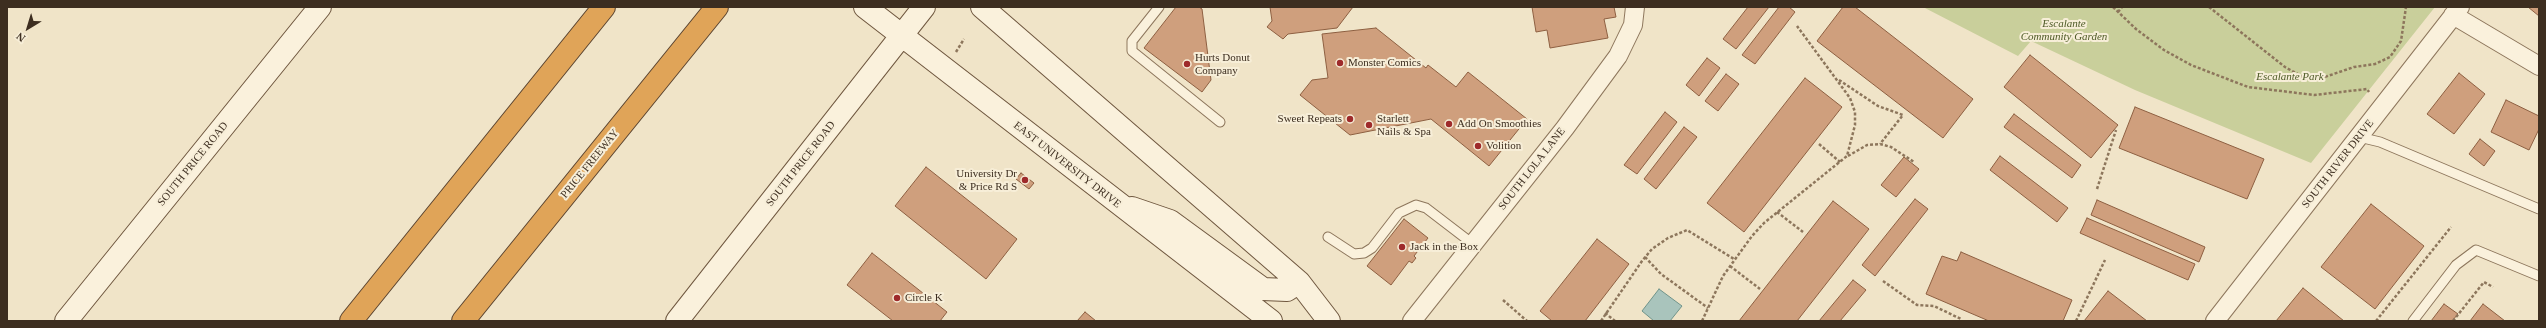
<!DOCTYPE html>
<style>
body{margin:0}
#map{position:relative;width:2546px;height:328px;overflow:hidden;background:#f0e4c8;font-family:Georgia,serif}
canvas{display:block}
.frame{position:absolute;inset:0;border:8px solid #3d2e20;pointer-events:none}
.north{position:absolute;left:8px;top:8px;width:40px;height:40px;-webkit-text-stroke:3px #f7eed8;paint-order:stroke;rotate:218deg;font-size:11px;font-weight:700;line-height:16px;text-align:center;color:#3d2e20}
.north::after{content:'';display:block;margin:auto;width:14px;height:18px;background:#3d2e20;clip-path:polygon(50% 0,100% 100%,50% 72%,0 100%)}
</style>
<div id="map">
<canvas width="2546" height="328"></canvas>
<div class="frame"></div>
<div class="north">N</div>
</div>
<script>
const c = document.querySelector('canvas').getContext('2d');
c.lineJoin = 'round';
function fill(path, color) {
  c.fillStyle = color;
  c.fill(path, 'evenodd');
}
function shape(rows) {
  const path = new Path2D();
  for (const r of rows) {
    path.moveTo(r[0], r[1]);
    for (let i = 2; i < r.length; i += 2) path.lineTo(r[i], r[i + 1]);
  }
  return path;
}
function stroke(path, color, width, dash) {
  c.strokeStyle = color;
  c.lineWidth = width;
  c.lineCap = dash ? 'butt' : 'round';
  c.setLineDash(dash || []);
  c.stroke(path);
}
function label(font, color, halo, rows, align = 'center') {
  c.font = font + ' Georgia,serif';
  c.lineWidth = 4;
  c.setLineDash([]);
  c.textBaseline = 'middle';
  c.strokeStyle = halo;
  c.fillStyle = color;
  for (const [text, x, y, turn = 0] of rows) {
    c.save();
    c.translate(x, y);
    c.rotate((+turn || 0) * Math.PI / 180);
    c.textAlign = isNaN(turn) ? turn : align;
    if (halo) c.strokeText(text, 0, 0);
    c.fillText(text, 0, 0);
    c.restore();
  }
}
const green = shape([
 [1923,7,2435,7,2311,163,2135,90,2031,41,2018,56]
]);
const water = shape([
 [1659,289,1682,306,1670,321,1654,321,1642,311,1659,289]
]);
const building = shape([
 [1176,7,1199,7,1202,9,1211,80,1202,92,1144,48,1176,7],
 [1270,7,1353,7,1337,28,1288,34,1283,39,1267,27,1272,21,1270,7],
 [1532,7,1614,7,1616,17,1604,19,1608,38,1550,48,1547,30,1536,32,1532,7],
 [1748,7,1769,7,1736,49,1723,39,1748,7],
 [1779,7,1789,7,1795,12,1755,64,1742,55,1779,7],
 [1843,7,1855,7,1973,99,1943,138,1817,41,1843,7],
 [2528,7,2539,7,2539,16,2528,7],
 [1376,28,1426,68,1428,65,1456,87,1468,72,1527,119,1489,166,1431,119,1350,135,1300,95,1312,80,1328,78,1322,34,1376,28],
 [2030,55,2118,125,2091,158,2004,87,2030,55],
 [1707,58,1720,68,1699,96,1686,85,1707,58],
 [2459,73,2485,94,2454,134,2427,114,2459,73],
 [1726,74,1739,84,1718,111,1705,101,1726,74],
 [1805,78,1842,107,1744,232,1707,203,1805,78],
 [2506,100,2539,116,2539,129,2529,150,2491,132,2506,100],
 [2135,107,2264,159,2247,199,2119,148,2135,107],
 [1665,112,1677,122,1637,174,1624,165,1665,112],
 [2014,114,2081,165,2072,178,2004,127,2014,114],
 [1684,127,1697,137,1656,189,1644,179,1684,127],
 [2480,139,2495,151,2484,166,2469,154,2480,139],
 [2000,156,2068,208,2057,222,1990,170,2000,156],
 [1904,157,1919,169,1896,197,1881,185,1904,157],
 [926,167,1017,239,986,279,895,206,926,167],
 [1021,173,1034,183,1029,189,1016,179,1021,173],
 [1915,199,1928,209,1875,276,1862,265,1915,199],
 [2097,200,2205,247,2199,262,2091,215,2097,200],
 [1833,201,1869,229,1797,321,1739,321,1833,201],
 [2371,204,2424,246,2375,309,2321,267,2371,204],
 [2087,218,2195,264,2188,280,2080,233,2087,218],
 [1404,219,1428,238,1414,256,1416,258,1412,263,1409,261,1391,285,1367,266,1404,219],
 [1597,239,1629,264,1585,321,1552,321,1540,311,1597,239],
 [1961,252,2072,300,2063,321,1989,321,1926,294,1942,256,1957,261,1961,252],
 [872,253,947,312,940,321,893,321,847,285,872,253],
 [1853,280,1866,290,1840,321,1819,321,1853,280],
 [2303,288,2344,321,2276,321,2303,288],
 [2108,291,2147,321,2084,321,2108,291],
 [2444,304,2458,314,2452,321,2431,321,2444,304],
 [2483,304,2505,321,2470,321,2483,304],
 [1085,312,1096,321,1077,321,1085,312]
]);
const path = shape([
 [2113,7,2136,29,2164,50,2191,65,2248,87,2314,95,2367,89,2369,92],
 [2209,7,2285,67,2303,77,2319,79,2354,67,2375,64,2390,57,2401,41,2406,7],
 [2118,12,2122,7],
 [956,52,964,39],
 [1839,80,1878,106,1903,115,1880,144],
 [1819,144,1840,162],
 [1848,156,1867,145,1880,144,1891,147,1914,162],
 [2097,189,2116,130],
 [1777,212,1803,232],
 [1645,257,1661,274,1708,308],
 [1730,266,1760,289],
 [1883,281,1917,305,1934,306,1961,319,1961,321],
 [1503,300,1527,321],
 [1605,313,1615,321],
 [1601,321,1642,261,1652,249,1668,238,1687,230,1734,259],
 [1702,321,1723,276,1752,236,1764,223,1847,156,1855,125,1855,112,1850,98,1797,26],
 [2076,321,2105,260],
 [2376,321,2451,227],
 [2453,321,2484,282,2493,287]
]);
const service = shape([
 [1159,7,1132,41,1132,51,1220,122],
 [2359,137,2380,142,2539,209],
 [1328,237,1354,254,1364,253,1372,248,1399,213,1416,205,1426,208,1473,244],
 [2413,321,2456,265,2476,250,2539,276]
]);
const minor = shape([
 [2453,15,2539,66],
 [1412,321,1565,128,1618,56,1633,25,1635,7],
 [2215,321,2460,7]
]);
const secondary = shape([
 [865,7,1271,321],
 [982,7,1299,282,1329,321],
 [1132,208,1170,221,1263,289,1287,290,1299,282],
 [66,321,320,7],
 [677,321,924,7]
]);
const motorway = shape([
 [351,321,604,7],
 [463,321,717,7]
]);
const markers = [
 [1340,63,4,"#9e2a2b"],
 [1187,64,4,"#9e2a2b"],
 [1350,119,4,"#9e2a2b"],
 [1449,124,4,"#9e2a2b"],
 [1369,125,4,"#9e2a2b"],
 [1478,146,4,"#9e2a2b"],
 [1025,180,4,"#9e2a2b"],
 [1402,247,4,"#9e2a2b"],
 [897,298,4,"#9e2a2b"]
];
const parkNames = [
 ["Escalante",2064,24],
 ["Community Garden",2064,37],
 ["Escalante Park",2290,77]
];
const poiNames = [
 ["Hurts Donut",1195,58],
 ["Company",1195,71],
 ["Monster Comics",1348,63],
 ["Sweet Repeats",1342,119,"right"],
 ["Starlett",1377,119],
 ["Nails & Spa",1377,132],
 ["Add On Smoothies",1457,124],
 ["Volition",1486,146],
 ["University Dr",1017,174,"right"],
 ["& Price Rd S",1017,187,"right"],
 ["Jack in the Box",1410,247],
 ["Circle K",905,298]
];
const streetNames = [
 ["SOUTH PRICE ROAD",193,164,-51],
 ["PRICE FREEWAY",590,164,-51],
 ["SOUTH PRICE ROAD",801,164,-52],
 ["SOUTH RIVER DRIVE",2338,164,-52],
 ["EAST UNIVERSITY DRIVE",1067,165,38],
 ["SOUTH LOLA LANE",1532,169,-52]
];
fill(green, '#c9cf9b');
fill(water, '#a9c4bc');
stroke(water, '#6f938a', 1);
fill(building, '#cf9f7d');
stroke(building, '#8d5f41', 1);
stroke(service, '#8d765c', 11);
stroke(minor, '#8d765c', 20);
stroke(secondary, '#6f573f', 24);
stroke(motorway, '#5b4430', 24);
stroke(path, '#8d765c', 2.5, [3, 2]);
stroke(service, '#faf1dc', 9);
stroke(minor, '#faf1dc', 18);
stroke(secondary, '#faf1dc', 22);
stroke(motorway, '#e0a458', 22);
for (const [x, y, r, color] of markers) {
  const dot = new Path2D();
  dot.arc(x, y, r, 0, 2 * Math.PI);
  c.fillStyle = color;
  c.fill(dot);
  stroke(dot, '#f7eed8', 1.5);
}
label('italic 11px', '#4d5a26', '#f7eed8', parkNames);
label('11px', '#3d2e20', '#f7eed8', poiNames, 'left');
label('11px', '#3d2e20', '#f7eed8', streetNames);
</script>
